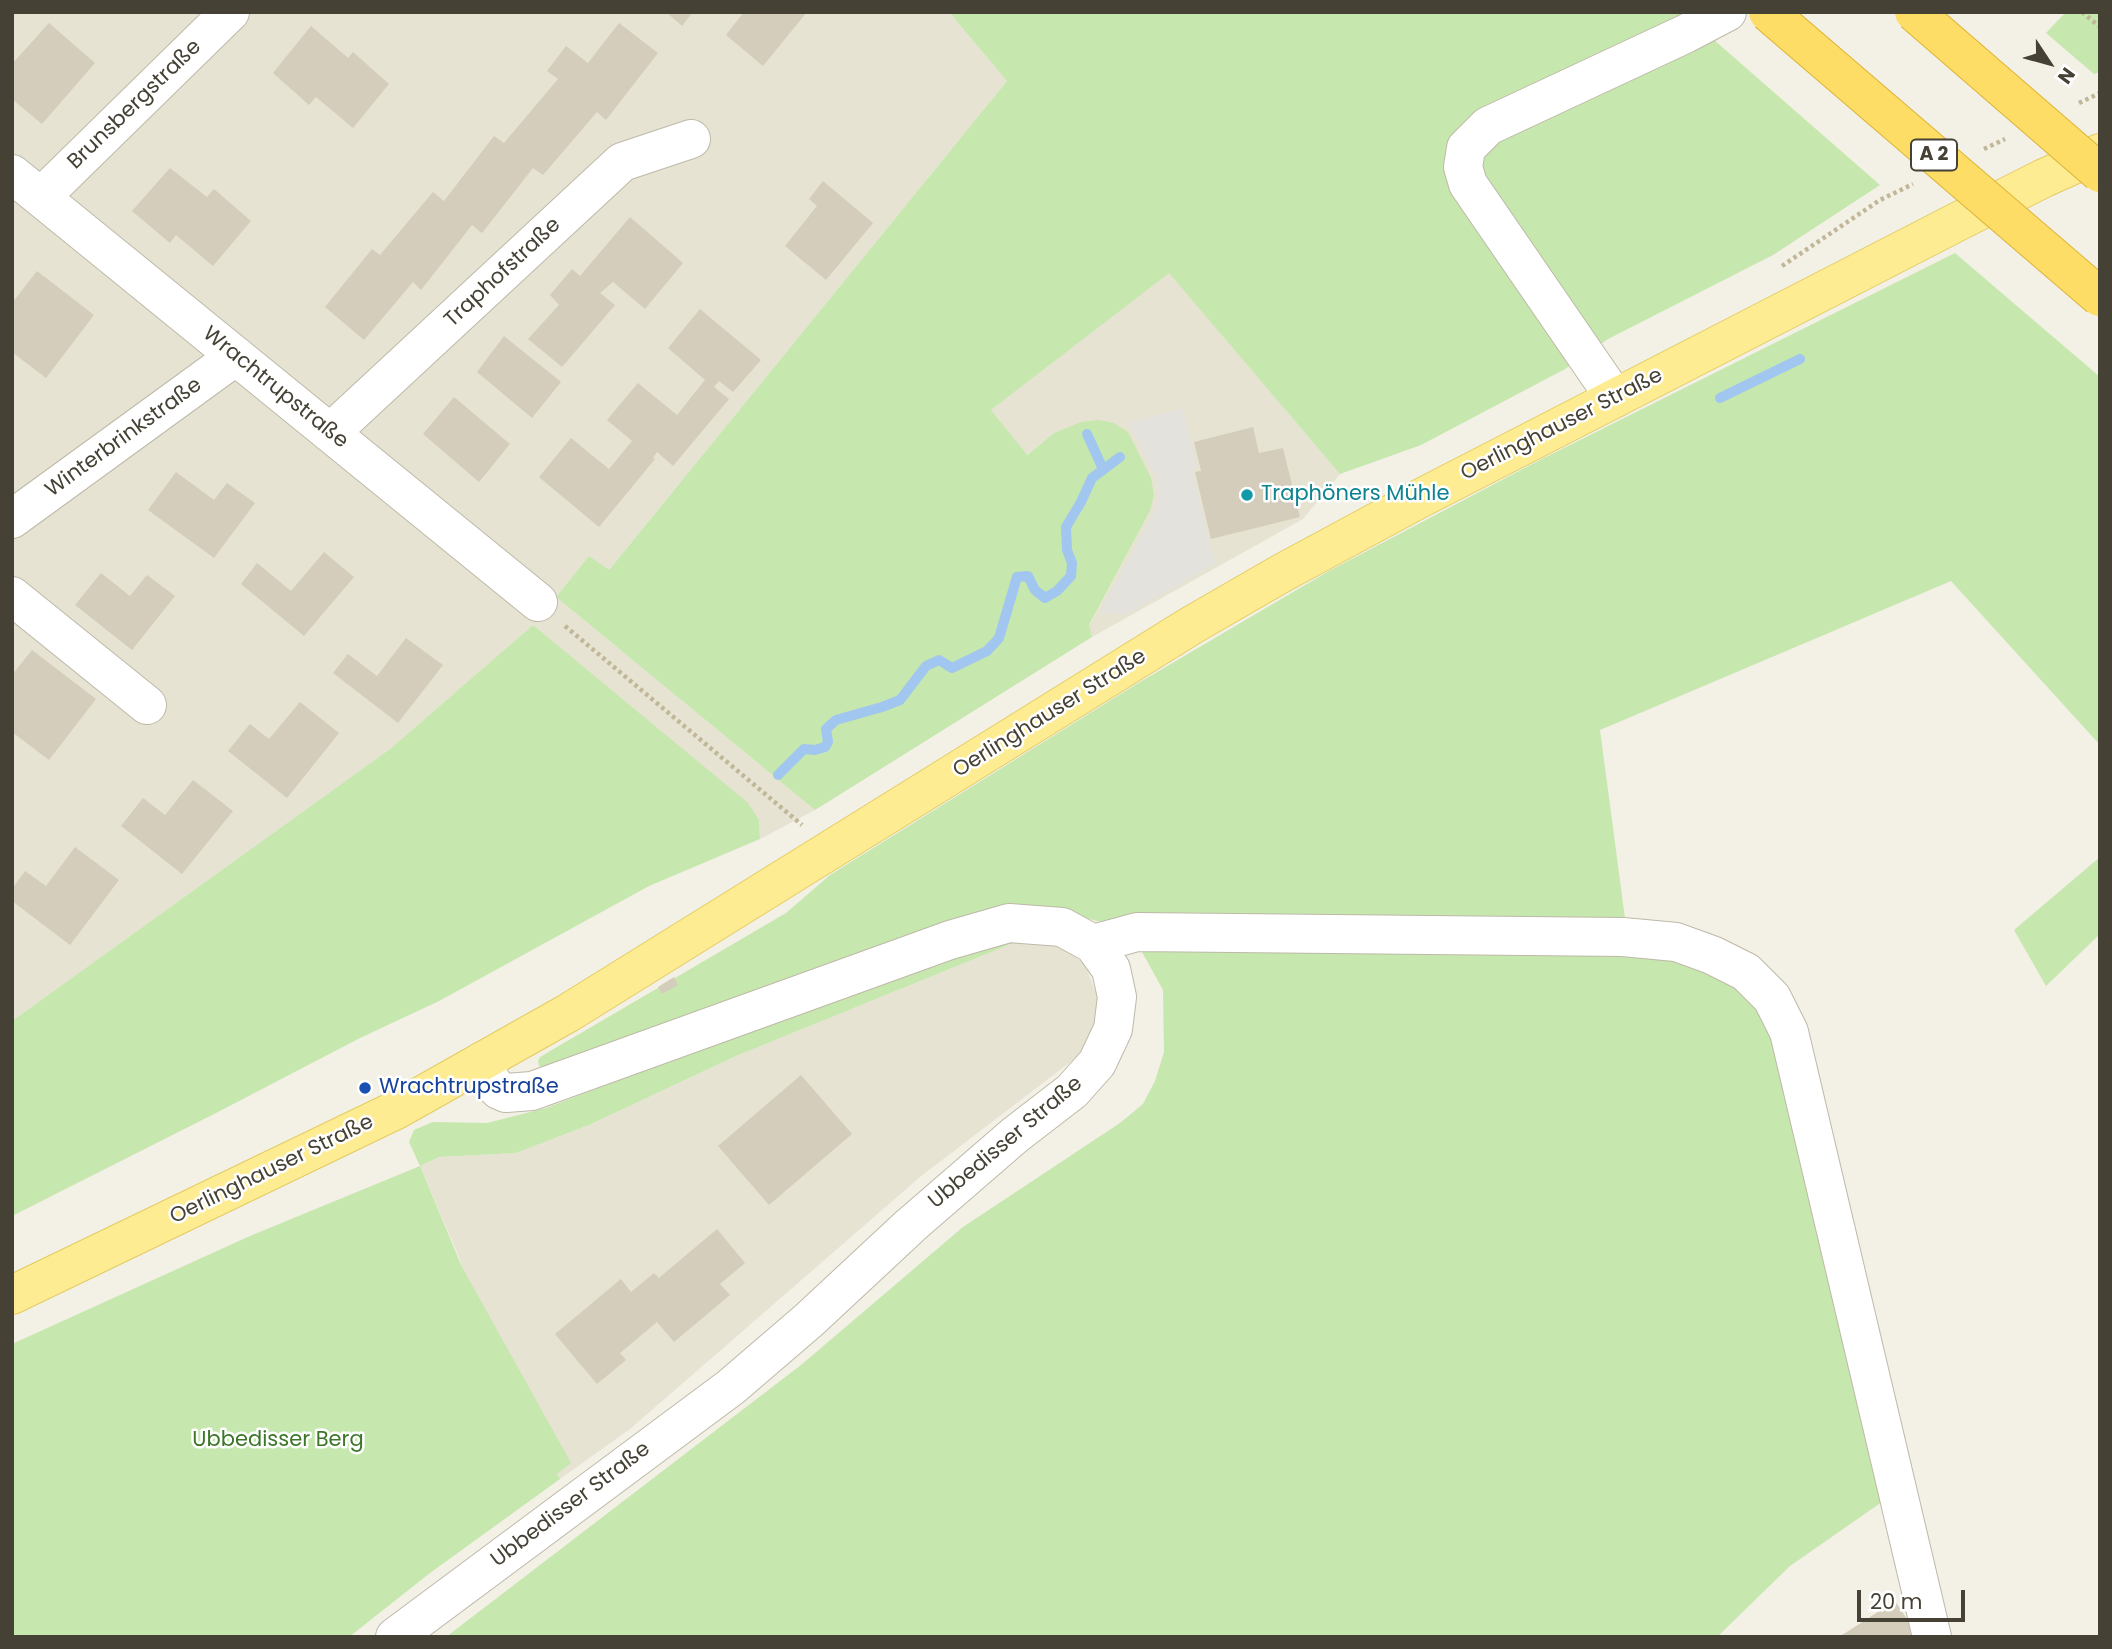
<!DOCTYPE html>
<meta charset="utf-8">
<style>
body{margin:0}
#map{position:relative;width:2112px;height:1649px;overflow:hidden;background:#f3f0e5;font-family:Poppins,sans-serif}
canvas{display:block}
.frame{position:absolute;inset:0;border:14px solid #454135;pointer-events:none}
.north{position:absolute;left:2014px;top:28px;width:70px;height:70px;-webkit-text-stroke:5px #fff;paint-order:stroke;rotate:126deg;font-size:19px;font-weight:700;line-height:28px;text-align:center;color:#454135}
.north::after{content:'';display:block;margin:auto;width:24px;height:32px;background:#454135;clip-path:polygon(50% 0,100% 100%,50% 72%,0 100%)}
.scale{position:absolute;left:1857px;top:1590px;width:108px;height:32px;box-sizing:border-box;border:4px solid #454135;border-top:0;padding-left:9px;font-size:21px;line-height:24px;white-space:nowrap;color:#454135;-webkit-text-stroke:5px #fff;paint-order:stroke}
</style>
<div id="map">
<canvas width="2112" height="1649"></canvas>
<div class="frame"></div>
<div class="north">N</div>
<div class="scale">20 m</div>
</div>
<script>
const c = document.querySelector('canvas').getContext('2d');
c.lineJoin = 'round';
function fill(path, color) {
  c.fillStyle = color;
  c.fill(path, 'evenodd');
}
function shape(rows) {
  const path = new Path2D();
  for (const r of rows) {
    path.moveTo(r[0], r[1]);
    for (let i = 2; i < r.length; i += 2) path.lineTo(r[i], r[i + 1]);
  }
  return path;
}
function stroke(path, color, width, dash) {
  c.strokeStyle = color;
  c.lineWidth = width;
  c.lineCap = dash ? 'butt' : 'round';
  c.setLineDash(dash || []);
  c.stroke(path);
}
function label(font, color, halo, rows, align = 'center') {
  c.font = font + ' Poppins,sans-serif';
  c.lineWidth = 5;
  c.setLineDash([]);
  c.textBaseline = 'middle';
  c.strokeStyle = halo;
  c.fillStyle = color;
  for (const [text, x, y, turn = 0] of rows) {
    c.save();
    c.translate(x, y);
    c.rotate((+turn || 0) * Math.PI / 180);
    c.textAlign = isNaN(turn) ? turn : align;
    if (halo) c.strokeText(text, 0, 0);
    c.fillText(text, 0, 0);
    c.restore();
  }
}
const residential = shape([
 [12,12,949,12,1007,81,608,571,589,556,556,597,815,810,760,839,759,820,533,625,390,749,12,1021],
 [1169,272,1340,474,1303,519,1092,637,1089,626,1150,511,1054,433,1026,455,991,410],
 [1033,935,1064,945,1086,967,1099,1001,1097,1031,1077,1057,920,1177,630,1429,560,1479,483,1344,459,1257,420,1166,439,1157,516,1153,589,1125,736,1056]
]);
const green = shape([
 [949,12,1682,12,1880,185,1773,255,1608,339,1565,369,1421,445,1340,474,1169,273,991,410,1027,455,1054,433,1081,422,1099,420,1114,423,1128,432,1151,478,1154,495,1150,511,1089,625,1092,637,815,810,556,597,589,556,609,570,1007,81],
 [2066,12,2100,12,2100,72,2094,74,2046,33],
 [1955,253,2100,377,2100,745,1951,581,1600,730,1626,926,1124,924,1097,921,1065,913,546,1069,539,1066,538,1061,540,1057,786,913,830,875,1135,685,1329,571,1538,461],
 [533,625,748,803,759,820,760,839,649,886,439,1001,360,1038,216,1113,12,1216,12,1021,390,749],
 [2100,857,2100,934,2046,986,2014,930],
 [1033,935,736,1056,589,1125,516,1153,439,1157,420,1166,462,1267,571,1463,557,1474,560,1479,430,1573,349,1637,12,1637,12,1344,250,1236,420,1166,409,1142,414,1130,433,1122,487,1123,546,1108,939,958],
 [1136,941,1569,944,1716,966,1768,1012,1889,1497,1790,1566,1717,1637,446,1637,801,1365,963,1227,1120,1123,1143,1104,1155,1081,1164,1052,1163,990]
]);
const parking = shape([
 [1182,408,1197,467,1191,470,1215,564,1124,615,1100,612,1154,513,1158,499,1158,480,1129,423]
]);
const stream = shape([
 [1720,398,1800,359],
 [1087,434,1103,469],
 [778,775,804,749,815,750,825,747,828,742,826,729,836,720,882,707,900,700,926,666,939,660,952,668,987,651,999,638,1017,577,1028,576,1035,590,1045,598,1057,591,1071,576,1072,563,1067,550,1066,527,1081,502,1092,478,1120,457]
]);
const building = shape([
 [666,12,693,12,682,26],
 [744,12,807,12,763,66,726,35],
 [49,23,95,63,42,124,12,99,12,64],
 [619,23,658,53,606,120,597,112,543,175,533,168,482,233,472,225,421,290,413,282,364,340,325,307,372,249,380,255,433,192,444,201,494,136,504,143,558,79,547,71,566,46,588,63],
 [311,26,348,58,353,52,389,84,353,128,316,97,309,105,273,73],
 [170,168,207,197,214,189,251,221,213,266,176,235,170,243,132,211],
 [823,181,873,223,826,280,785,246,817,206,809,199],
 [630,217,683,263,645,309,613,282,600,293,615,305,562,367,528,339,559,305,550,295,572,269,580,276],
 [37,271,94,315,46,378,12,352,12,303],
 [700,309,761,360,733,392,719,381,714,387,729,399,673,466,657,452,653,458,655,459,599,527,539,477,571,438,609,469,632,441,607,420,638,383,677,415,705,380,668,348],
 [504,336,561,382,532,418,477,372],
 [454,397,510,444,479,482,423,434],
 [1253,427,1259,453,1283,448,1300,517,1211,539,1195,472,1201,471,1194,442],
 [176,472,214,500,227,483,255,503,214,558,148,510],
 [324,552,354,577,304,636,241,584,257,563,291,591],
 [101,573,130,596,147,575,175,596,132,650,75,605],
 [406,638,443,665,398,723,333,673,348,654,377,676],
 [32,650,96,699,49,760,12,732,12,675],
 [300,702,339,733,287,798,228,751,250,724,269,739],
 [193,780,233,811,182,874,121,826,143,798,165,815],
 [75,847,119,880,70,945,12,901,12,889,25,871,46,886],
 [674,977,678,985,662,994,658,987],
 [801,1075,852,1134,769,1205,718,1146],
 [717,1229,745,1263,720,1284,730,1295,674,1342,657,1322,620,1353,626,1360,597,1384,555,1334,621,1279,631,1292,654,1273,659,1278],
 [1895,1601,1919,1637,1839,1637]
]);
const path = shape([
 [2082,12,2100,27],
 [2079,103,2100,93],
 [1984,149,2005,139],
 [1782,266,1880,200,1913,184],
 [565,626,802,825]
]);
const minor = shape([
 [12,174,538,602],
 [41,197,230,12],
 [1615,398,1468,184,1463,167,1466,148,1488,126,1685,34,1727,12],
 [330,433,622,162,691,139],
 [12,519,236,356],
 [12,596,147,705],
 [1093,944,1137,932,1623,937,1676,942,1712,955,1746,972,1772,998,1789,1032,1932,1637],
 [395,1637,731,1387,809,1320,911,1225,1015,1135,1072,1091,1097,1063,1113,1029,1117,997,1111,969,1093,944,1062,927,1009,923,950,940,532,1091,506,1093,499,1090,493,1084,481,1062]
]);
const major = shape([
 [12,1295,396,1110,568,1013,1192,625,1282,573,1419,499,1959,221,2044,178,2100,153]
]);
const highwayBridge = shape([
 [1768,12,2100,297],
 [1914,12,2100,173]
]);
const markers = [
 [1247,495,7,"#0f9aa8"],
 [365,1088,7,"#1a4fb4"]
];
const shields = [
 [1934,155,46]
];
const shieldNames = [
 ["A 2",1934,155]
];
const streetNames = [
 ["Brunsbergstraße",135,105,-44],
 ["Traphofstraße",503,273,-43],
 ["Wrachtrupstraße",275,388,39],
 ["Oerlinghauser Straße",1562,425,-27],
 ["Winterbrinkstraße",124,438,-36],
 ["Oerlinghauser Straße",1050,714,-32],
 ["Ubbedisser Straße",1006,1143,-40],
 ["Oerlinghauser Straße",272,1170,-26],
 ["Ubbedisser Straße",571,1505,-37]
];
const cultureNames = [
 ["Traphöners Mühle",1261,495]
];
const transitNames = [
 ["Wrachtrupstraße",379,1088]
];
const parkNames = [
 ["Ubbedisser Berg",278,1441]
];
fill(residential, '#e6e3d3');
fill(green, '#c6e7ae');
fill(parking, '#e3e2dd');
stroke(stream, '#a1c6f0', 10);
fill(building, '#d4cdbb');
stroke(minor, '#beb9a8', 40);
stroke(major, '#e3cc63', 40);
stroke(path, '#c0b799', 4.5, [3.5, 3.5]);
stroke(minor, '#fff', 38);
stroke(major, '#feec93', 38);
stroke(highwayBridge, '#dcb335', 40, []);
stroke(highwayBridge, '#fddd66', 38);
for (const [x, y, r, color] of markers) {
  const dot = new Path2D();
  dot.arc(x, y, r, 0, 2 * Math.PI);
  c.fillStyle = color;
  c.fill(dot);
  stroke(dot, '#fff', 2.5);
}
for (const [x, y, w] of shields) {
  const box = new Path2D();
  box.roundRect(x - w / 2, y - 15.5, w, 31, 5);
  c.fillStyle = '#fff';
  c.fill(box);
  stroke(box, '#454135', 2);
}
label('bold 19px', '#454135', null, shieldNames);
label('21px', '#454135', '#fff', streetNames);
label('21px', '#0d838f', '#fff', cultureNames, 'left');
label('21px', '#164399', '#fff', transitNames, 'left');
label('21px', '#3d7629', '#fff', parkNames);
</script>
